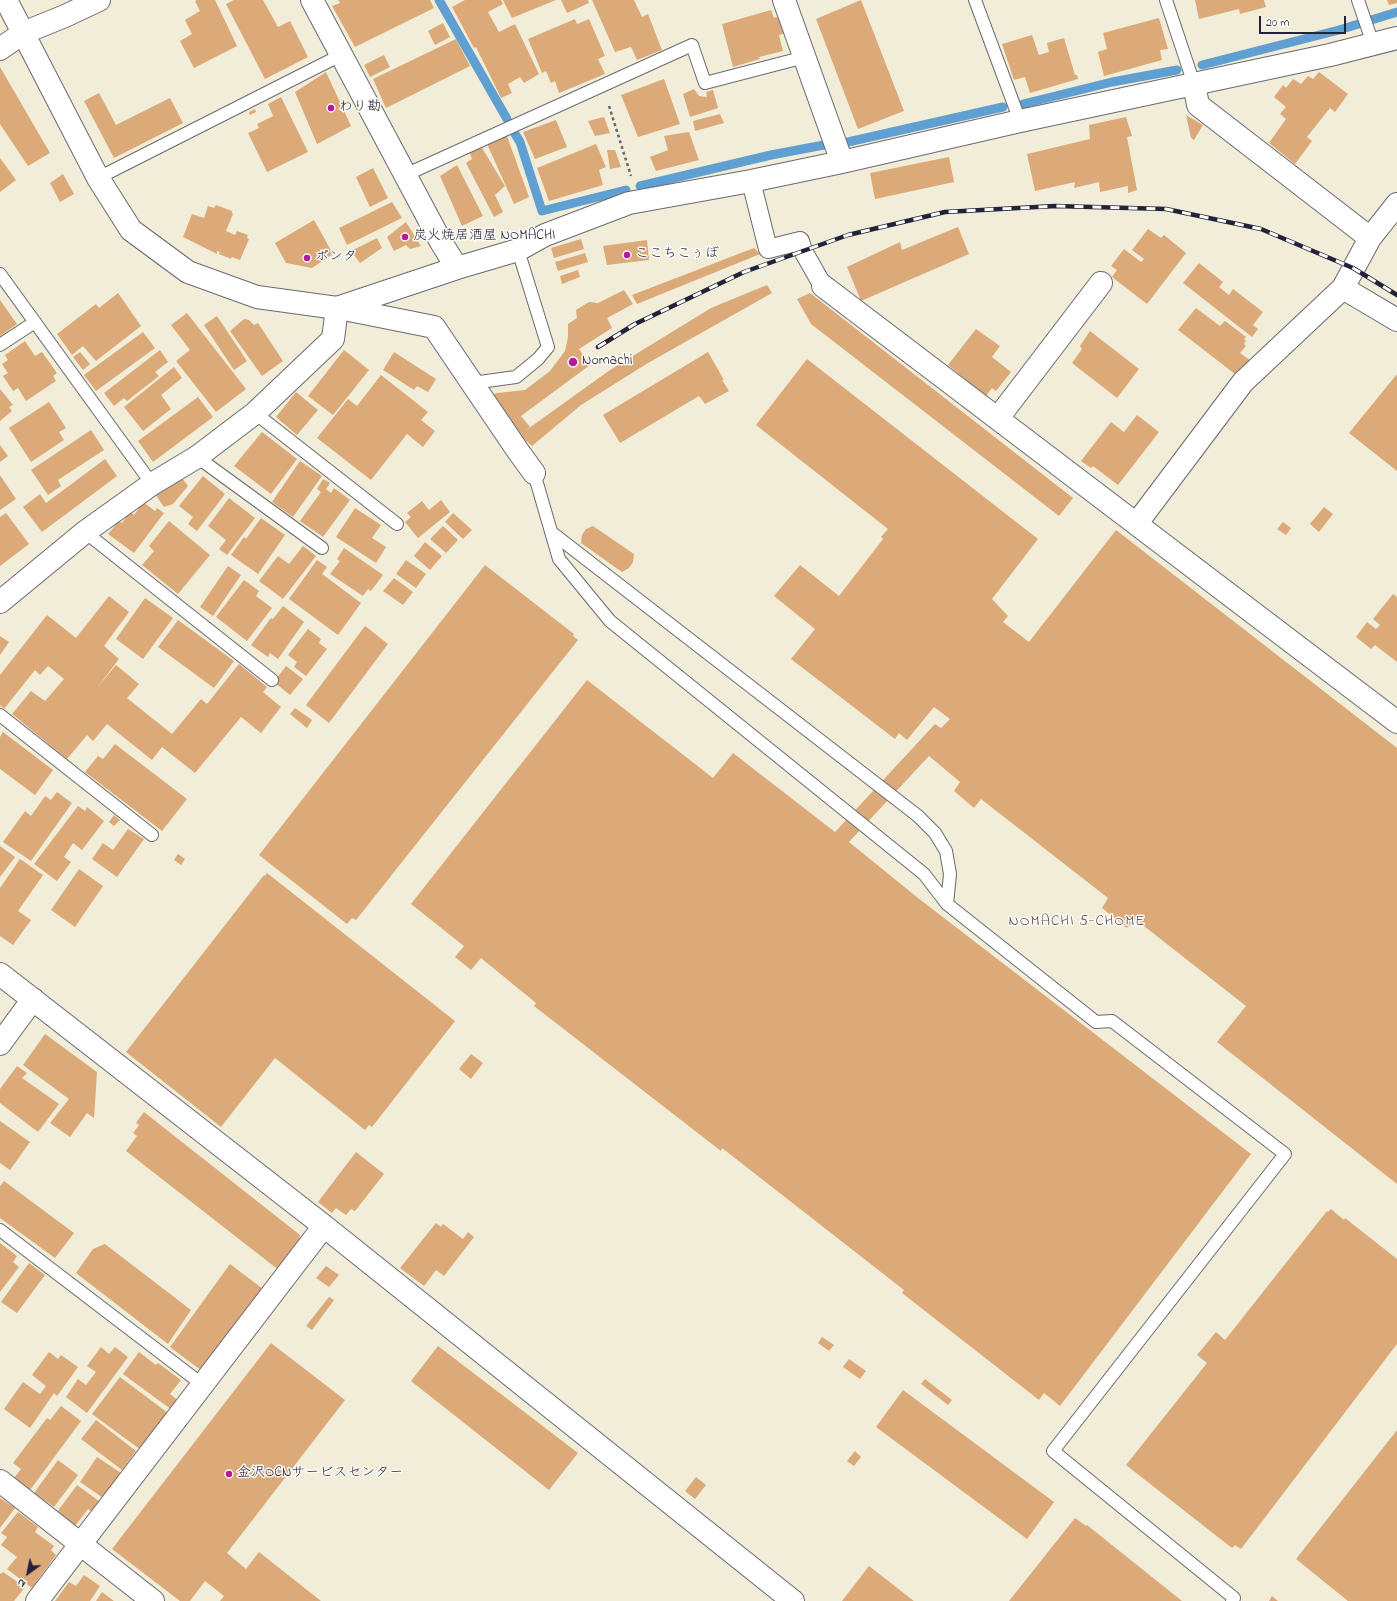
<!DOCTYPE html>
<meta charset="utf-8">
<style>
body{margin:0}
#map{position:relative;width:1397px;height:1601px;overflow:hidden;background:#f1edd8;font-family:"Indie Flower",sans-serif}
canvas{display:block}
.north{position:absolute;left:8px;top:1553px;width:40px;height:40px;-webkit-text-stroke:3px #fdfcf7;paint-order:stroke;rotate:213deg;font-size:11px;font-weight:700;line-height:16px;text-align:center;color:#22223b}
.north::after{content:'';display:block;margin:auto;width:14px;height:18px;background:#22223b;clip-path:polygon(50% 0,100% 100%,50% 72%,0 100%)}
.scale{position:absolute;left:1259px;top:16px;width:87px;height:18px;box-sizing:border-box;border:2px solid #22223b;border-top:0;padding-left:5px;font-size:12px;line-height:14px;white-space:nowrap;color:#22223b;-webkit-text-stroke:3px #fdfcf7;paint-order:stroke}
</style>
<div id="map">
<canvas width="1397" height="1601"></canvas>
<div class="north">N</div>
<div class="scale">20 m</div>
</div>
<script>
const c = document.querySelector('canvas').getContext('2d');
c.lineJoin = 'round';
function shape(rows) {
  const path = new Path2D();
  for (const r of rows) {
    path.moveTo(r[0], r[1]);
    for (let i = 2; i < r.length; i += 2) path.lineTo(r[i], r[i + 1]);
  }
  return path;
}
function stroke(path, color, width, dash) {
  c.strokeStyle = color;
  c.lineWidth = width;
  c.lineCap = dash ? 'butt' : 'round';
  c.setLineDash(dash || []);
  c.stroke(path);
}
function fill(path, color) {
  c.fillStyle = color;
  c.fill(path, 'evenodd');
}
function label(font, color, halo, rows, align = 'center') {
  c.font = font + ' "Indie Flower","Klee One",sans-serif';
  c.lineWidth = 3;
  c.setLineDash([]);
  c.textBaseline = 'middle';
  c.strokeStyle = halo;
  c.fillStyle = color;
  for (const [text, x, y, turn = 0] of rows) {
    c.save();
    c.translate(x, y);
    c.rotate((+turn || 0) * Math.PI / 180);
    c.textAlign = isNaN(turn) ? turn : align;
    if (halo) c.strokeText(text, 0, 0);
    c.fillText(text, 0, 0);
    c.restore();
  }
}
const stream = shape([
 [439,0,507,119],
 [1202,65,1339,30,1397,12],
 [1023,104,1112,82,1177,70],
 [515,134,520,142,542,211,626,190],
 [848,142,1003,107],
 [640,186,771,155,824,145]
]);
const building = shape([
 [197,0,215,0,237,46,194,68,180,41,192,34,185,20,200,11,195,1],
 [234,0,263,0,278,27,290,21,308,57,265,79,226,4],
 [338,0,430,0,434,8,355,47,332,6,340,3],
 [465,0,501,0,503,4,488,12,499,32,515,24,539,74,524,83,520,77,508,84,512,93,501,98,476,47,474,48,452,7],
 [503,0,556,0,512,18],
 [561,0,588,0,589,3,567,13],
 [592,0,634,0,642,17,648,14,662,50,637,60,631,47,615,52],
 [861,0,904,111,858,129,816,19],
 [1195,0,1264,0,1266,7,1240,14,1239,9,1199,19],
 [1387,0,1397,0,1397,3,1389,5],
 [771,10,774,18,781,16,786,33,779,35,783,51,759,57,760,59,733,67,722,24],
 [1159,18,1168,49,1160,50,1162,60,1104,76,1098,52,1107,49,1103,33],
 [575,19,577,24,589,19,605,56,598,59,605,74,559,93,555,81,551,83,546,71,542,73,528,39],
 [443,23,450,37,435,45,428,31],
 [1032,35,1039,55,1049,52,1047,43,1064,38,1075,75,1077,75,1078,79,1030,93,1025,77,1014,80,1002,44],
 [456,39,470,66,386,108,373,79],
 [384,55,390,67,370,77,364,65],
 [0,67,50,153,28,166,0,124],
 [326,72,351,126,317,144,295,92],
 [1319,72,1348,94,1335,112,1330,108,1307,137,1312,141,1295,164,1269,143,1286,119,1280,114,1286,107,1274,97,1283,85,1286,88,1293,79,1301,84,1308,76,1313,79],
 [664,79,680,124,638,137,621,95],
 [694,89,699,96,707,97,706,92,713,90,718,108,690,117,683,94],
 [99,93,116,125,170,98,183,123,114,158,84,101],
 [281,97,308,152,267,172,248,133,259,128,257,124,273,116,268,104],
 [255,109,256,112,250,115,249,112],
 [720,114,724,123,695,131,693,121],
 [1186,115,1203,125,1194,140,1191,138],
 [604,117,610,133,595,136,588,121],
 [1126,117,1132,136,1127,137,1137,190,1128,193,1128,186,1100,192,1099,182,1074,188,1075,182,1035,191,1027,154,1090,139,1089,125],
 [556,120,567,147,535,159,523,132],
 [689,132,699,160,656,171,650,157,668,150,664,136],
 [507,136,529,197,514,204,487,144],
 [596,144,606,167,599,170,603,185,549,201,537,168],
 [482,148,505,186,495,195,503,212,494,217,466,163,472,159,469,151],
 [607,150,615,150,621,167,610,169],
 [949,157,954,182,875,199,870,173],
 [0,158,16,180,0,192],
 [457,165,483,216,462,226,440,176],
 [373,168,388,198,370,207,356,177],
 [63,174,74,194,60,202,50,183],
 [392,202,402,218,347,245,339,228],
 [216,205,232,211,232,213,233,214,226,231,235,235,237,231,248,235,247,238,249,239,240,260,232,257,231,259,219,254,220,252,217,251,217,254,183,237,192,214,204,218,208,206,214,208],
 [314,220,333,254,312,268,286,263,275,243],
 [406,222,421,246,410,249,406,245,394,251,387,237],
 [958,227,969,254,861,301,847,267,900,242,902,250],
 [1148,229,1161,238,1164,235,1186,253,1147,304,1112,277,1117,270,1111,266,1124,249,1141,262,1144,259,1132,250],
 [377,238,382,248,360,263,351,251],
 [581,239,584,249,554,258,551,248],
 [647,240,649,260,607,265,603,246],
 [754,248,760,254,637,304,632,295],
 [585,253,588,262,558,271,555,262],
 [1199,263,1223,282,1219,287,1229,295,1233,289,1263,312,1253,325,1258,329,1252,337,1183,283],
 [578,270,580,277,562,284,560,276],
 [767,285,772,293,648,363,581,405,532,446,520,435,492,395,497,393,525,390,550,371,565,351,568,337,568,324,577,318,576,310,589,302,598,303,624,290,633,304,607,318,612,328,579,349,590,365,521,416,530,427,525,431,610,370,711,308],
 [118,293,141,326,96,361,83,346,72,355,57,334,96,304,99,308],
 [810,293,1073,498,1059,516,811,324,797,299],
 [0,300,17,324,0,336],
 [1196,308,1220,326,1225,321,1246,337,1244,339,1246,341,1244,344,1246,346,1240,353,1251,361,1235,374,1178,330],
 [187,313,246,389,216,412,176,361,190,350,171,325],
 [217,316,247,361,234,370,204,325],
 [244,319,249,320,254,325,258,323,283,361,262,376,230,331],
 [976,329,1000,346,992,357,1011,372,996,391,992,388,986,396,948,365],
 [1090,331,1139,369,1117,398,1072,363,1082,349,1080,346],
 [143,332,155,348,96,391,84,375],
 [25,341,35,356,42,352,57,373,53,376,56,381,26,401,18,388,13,391,3,376,8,373,2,364,8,360,5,355],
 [160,350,168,362,155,372,159,376,127,401,124,398,114,406,104,393],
 [344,350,369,370,333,415,308,396],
 [80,352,90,364,83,370,73,357],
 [394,352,436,379,428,392,417,386,414,390,383,370],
 [708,352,724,380,722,380,729,391,705,404,699,396,620,443,603,415],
 [807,359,1038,539,992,599,1008,616,1003,622,1029,642,1116,530,1397,748,1397,1184,1217,1042,1246,1006,1135,919,1127,928,1102,908,1108,898,981,799,974,808,954,791,960,782,929,756,849,842,918,898,1251,1154,1060,1406,1044,1393,1039,1400,902,1293,904,1290,722,1148,721,1151,534,1006,536,1003,481,958,471,970,455,957,464,946,411,904,587,680,713,778,733,753,835,832,935,724,941,728,950,719,934,707,907,740,899,733,895,739,791,659,815,629,774,596,800,565,839,596,883,539,881,537,888,529,756,425],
 [174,367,182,378,161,395,171,409,143,431,124,407],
 [1397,374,1397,471,1349,433],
 [381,375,428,412,421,420,435,431,423,447,407,434,371,480,317,438,348,399,357,406],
 [0,389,13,405,9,407,12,411,0,421],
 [296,392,318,410,297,435,276,417],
 [198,397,213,417,153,462,138,441],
 [49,402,66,428,59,432,64,440,31,462,9,428],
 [1137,415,1159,432,1118,485,1093,466,1091,468,1081,461,1111,422,1124,432],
 [91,430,104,450,58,480,61,486,48,495,31,470],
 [262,432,297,459,271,494,234,466],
 [0,445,8,456,0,462],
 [105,459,117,476,42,532,23,507,40,494,46,503],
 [300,461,322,476,293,517,272,502],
 [0,475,16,499,0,510],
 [203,476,225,494,197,531,188,524,193,517,179,506],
 [182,478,188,486,173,504,164,507,155,494],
 [323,479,330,483,326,489,331,493,334,488,350,500,323,537,300,521,321,492,317,489],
 [229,498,255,518,227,555,219,549,226,540,208,526],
 [441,500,450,512,418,538,405,522,411,517,407,513,422,501,429,510],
 [143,502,155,511,157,508,164,513,134,553,108,534,119,521,122,523,130,511,134,515],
 [1324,507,1333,514,1319,532,1310,524],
 [355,508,381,525,372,538,386,547,376,563,336,537],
 [6,513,29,544,0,566,0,517],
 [453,513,472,530,463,539,445,522],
 [261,518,285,535,258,574,231,555,244,537,246,539],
 [169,521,210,555,178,594,142,565,154,551,149,546],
 [1283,522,1291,528,1286,535,1277,529],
 [443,526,458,540,446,553,430,539],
 [593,526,634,554,633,562,629,568,622,572,581,543,582,535,586,529],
 [425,542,442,556,430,570,414,556],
 [303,546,316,556,283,599,259,581,278,556,289,564],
 [344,548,383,575,371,591,368,589,363,596,330,574,340,561,337,559],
 [317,560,327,567,322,574,361,603,338,635,289,599],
 [406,560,426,574,416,588,396,574],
 [485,565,574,634,573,636,578,640,356,920,352,918,347,924,259,855],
 [228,566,241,575,213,616,200,607],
 [394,578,413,592,403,605,383,591],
 [244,580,259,591,256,596,272,608,247,641,216,617],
 [1393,594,1397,597,1397,662,1375,645,1371,649,1356,637,1367,622,1376,629,1380,625,1373,619],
 [109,596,129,612,104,646,119,659,97,688,116,665,139,684,127,698,172,734,201,699,207,704,239,664,267,687,263,692,281,707,261,733,241,717,195,773,162,747,152,760,107,724,93,741,87,735,67,759,12,714,31,691,45,701,64,679,48,666,40,675,35,670,4,709,0,705,0,675,47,615,76,638],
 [145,598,173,618,143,659,116,639],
 [283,606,304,622,278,659,270,653,268,657,251,645,271,618,273,619],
 [178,620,234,661,214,688,158,647],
 [365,626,388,644,329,723,306,705],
 [308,629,321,639,319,643,327,649,306,676,294,667,297,662,288,655],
 [0,636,9,642,0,655],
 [286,666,303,679,290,695,274,682],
 [295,708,312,720,307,728,290,714],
 [3,732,53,770,35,795,0,769,0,737],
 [115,744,187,799,162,831,85,772,98,756,103,759],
 [57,792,72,803,31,861,3,842,25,811,31,816,45,796,51,800],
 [78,806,85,811,87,807,104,821,82,850,73,843,64,857,71,862,57,881,34,864],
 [114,815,120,820,114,826,109,822],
 [128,829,144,839,117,877,92,859,103,843,113,850],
 [0,846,15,857,0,877],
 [178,854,185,859,181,865,174,860],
 [20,859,43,875,18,911,31,920,13,945,0,936,0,888],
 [79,869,103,886,75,927,51,910],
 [267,873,455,1021,372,1127,369,1125,365,1130,275,1058,221,1127,126,1052,264,875,265,876],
 [45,1034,97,1072,94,1118,87,1113,70,1137,50,1123,69,1099,23,1065],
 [471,1054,483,1063,471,1079,459,1069],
 [17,1066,27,1073,22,1078,59,1104,38,1132,0,1103,0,1089],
 [144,1112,300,1235,299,1247,280,1271,126,1151,137,1136,133,1133,139,1125,136,1123],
 [0,1121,30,1142,10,1170,0,1163],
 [356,1152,384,1174,355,1211,351,1209,346,1215,336,1208,332,1213,318,1202],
 [4,1181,74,1233,55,1258,0,1218,0,1186],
 [1331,1209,1344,1220,1345,1218,1397,1259,1397,1344,1241,1549,1235,1545,1232,1548,1126,1465,1207,1363,1197,1355,1216,1332,1225,1340,1327,1211,1328,1212],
 [436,1223,441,1227,443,1224,463,1239,468,1232,474,1237,444,1276,436,1270,424,1286,400,1268],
 [0,1243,17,1256,13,1262,19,1267,0,1292],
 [105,1244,191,1310,168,1344,76,1273,93,1249],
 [29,1263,45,1275,17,1313,1,1302],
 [230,1264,263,1289,202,1371,170,1347],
 [326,1266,339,1275,329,1287,316,1278],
 [329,1297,334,1300,312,1330,306,1326],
 [822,1337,834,1345,829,1351,818,1343],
 [271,1343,345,1400,227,1553,246,1569,259,1552,321,1601,220,1601,224,1596,205,1581,190,1601,180,1601,112,1549],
 [438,1346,578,1453,549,1490,411,1381],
 [101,1347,109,1354,115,1347,128,1357,87,1413,66,1397,78,1379,86,1385,96,1372,87,1366],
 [49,1352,58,1359,61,1355,78,1367,57,1396,54,1393,30,1428,4,1409,23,1382,40,1394,46,1386,32,1375],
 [139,1352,156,1365,158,1363,181,1380,170,1394,179,1401,172,1410,123,1374],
 [849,1359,866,1371,860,1379,843,1367],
 [120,1377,168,1413,141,1450,92,1414],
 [925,1379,952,1400,948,1405,921,1384],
 [903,1390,1054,1502,1027,1539,876,1427],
 [61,1406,81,1421,30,1490,14,1478,21,1469,13,1463,47,1418,50,1420],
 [96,1420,136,1451,122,1470,81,1439],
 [1397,1430,1397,1601,1348,1601,1296,1559],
 [855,1451,861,1457,854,1466,847,1461],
 [97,1457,124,1475,106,1500,80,1482],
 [58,1460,78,1475,54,1507,34,1493],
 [696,1477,706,1485,695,1499,685,1491],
 [77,1485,103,1504,95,1514,88,1509,75,1526,57,1512],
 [0,1498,15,1508,0,1528],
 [18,1512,38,1527,35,1532,54,1546,51,1550,56,1555,32,1588,7,1569,17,1557,1,1545,7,1537,1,1533],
 [1075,1518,1086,1526,1087,1525,1182,1601,1009,1601],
 [869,1566,914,1601,842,1601],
 [3,1572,25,1587,14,1601,0,1601,0,1573,1,1574],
 [84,1575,100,1586,90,1601,55,1601,69,1582,76,1586],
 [102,1592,114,1601,96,1601],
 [1272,1596,1278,1601,1269,1601]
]);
const path = shape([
 [609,106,631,176]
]);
const service = shape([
 [975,0,1020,121],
 [1166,0,1194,84],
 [1358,0,1373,44],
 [405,175,692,45,705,83,805,57],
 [98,178,341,55],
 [0,274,152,484],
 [0,345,35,322],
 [472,383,516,377,538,359,548,347,518,250],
 [255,413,397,524],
 [197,457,322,548],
 [534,473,559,559,610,621,924,874,947,904,1096,1022,1112,1021,1285,1154,1053,1451,1234,1598,1232,1601],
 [85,532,272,680],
 [551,532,918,816,935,833,946,851,950,874,947,904],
 [0,715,152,835],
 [0,1230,203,1385]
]);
const pedestrian = shape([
 [751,181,768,249,800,241,803,251,823,286]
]);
const minor = shape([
 [312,0,441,242,457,268],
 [784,0,842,162],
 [0,49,23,33,65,16,99,0],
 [1194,84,1198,105,1370,238,1343,288,1397,320],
 [1370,238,1397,204],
 [823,286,1397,722],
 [337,308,457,268,518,250,545,235,629,203,751,181,842,162,1020,121,1330,55,1397,38],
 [339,308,434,327,518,451,534,473],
 [998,418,1101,283],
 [1137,523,1243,382,1343,288],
 [0,602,85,532,152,484,197,457,255,413,333,339,337,308],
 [0,974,324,1226,793,1601],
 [0,1044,33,999],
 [0,1481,153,1601],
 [37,1601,324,1226]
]);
const tertiary = shape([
 [6,0,98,178,131,230,188,272,257,297,337,308]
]);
const rail = shape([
 [598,347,635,324,744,272,848,235,945,212,1055,206,1166,209,1261,229,1353,268,1397,295]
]);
const markers = [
 [331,108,4,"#b5179e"],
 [405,237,4,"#b5179e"],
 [627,255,4,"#b5179e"],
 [307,258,4,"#b5179e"],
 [573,362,5,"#b5179e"],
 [229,1474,4,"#b5179e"]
];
const poiNames = [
 ["わり勘",339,108],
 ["炭火焼居酒屋 NOMACHI",413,237],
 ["ここちこぅぼ",635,255],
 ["ポンタ",315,258],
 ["Nomachi",582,362],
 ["金沢OCNサービスセンター",237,1474]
];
const neighbourhoodNames = [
 ["NOMACHI 5-CHOME",1077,923]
];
stroke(stream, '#5f9fd2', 9);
fill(building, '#dca979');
stroke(service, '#6a6972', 14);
stroke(pedestrian, '#6a6972', 20);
stroke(minor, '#6a6972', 24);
stroke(tertiary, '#6a6972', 24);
stroke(path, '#6a6972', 2.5, [3, 3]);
stroke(service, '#fff', 12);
stroke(pedestrian, '#fff', 18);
stroke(minor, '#fff', 22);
stroke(tertiary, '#fff', 22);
stroke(rail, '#22223b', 4.5);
stroke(rail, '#fdfcf7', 3, [9]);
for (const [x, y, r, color] of markers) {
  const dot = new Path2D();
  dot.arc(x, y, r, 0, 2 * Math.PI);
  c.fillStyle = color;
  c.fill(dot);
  stroke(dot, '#fdfcf7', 1.5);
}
label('14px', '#22223b', '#fdfcf7', poiNames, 'left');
c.letterSpacing = '1px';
label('15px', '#635151', '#fdfcf7', neighbourhoodNames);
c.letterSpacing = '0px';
</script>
